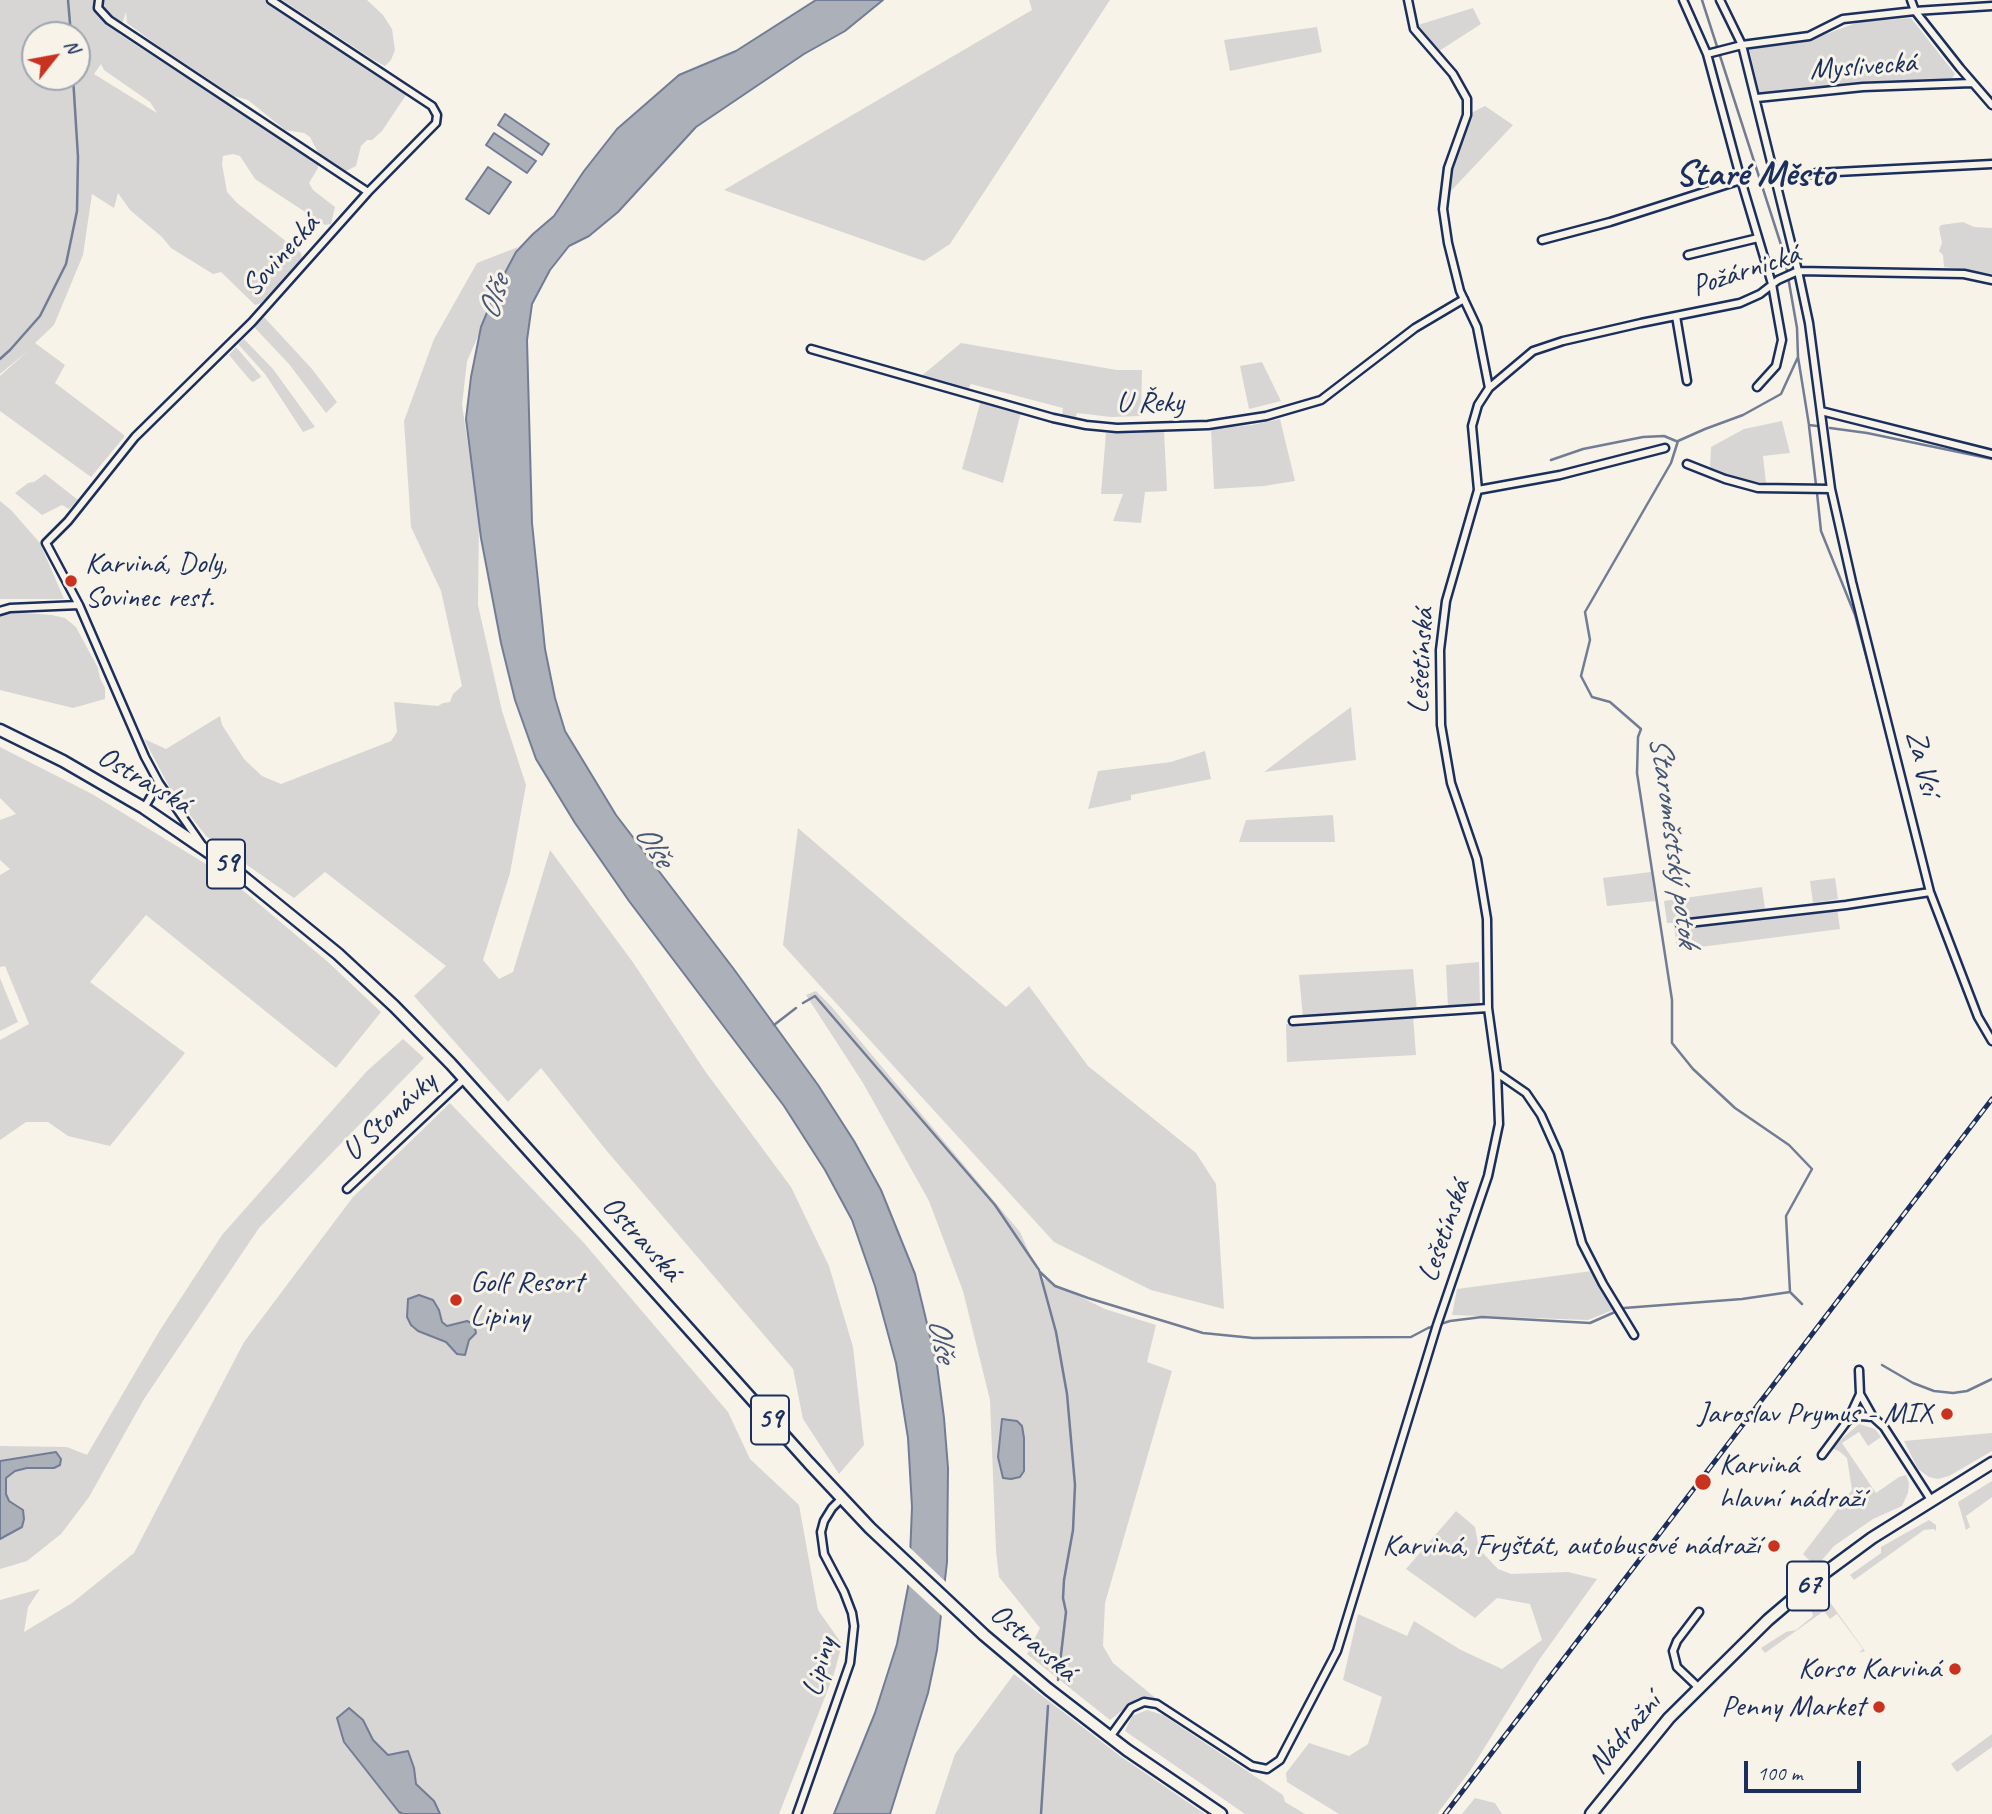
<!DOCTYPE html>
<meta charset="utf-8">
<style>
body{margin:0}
#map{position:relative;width:1992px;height:1814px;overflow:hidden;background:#f7f3e8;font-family:Caveat,sans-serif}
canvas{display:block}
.north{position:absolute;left:21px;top:21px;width:70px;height:70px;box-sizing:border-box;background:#f7f3e8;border:2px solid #9fa5b1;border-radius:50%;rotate:59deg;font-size:19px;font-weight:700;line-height:28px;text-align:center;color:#1b2f5e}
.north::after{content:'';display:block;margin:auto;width:24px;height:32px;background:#c8321e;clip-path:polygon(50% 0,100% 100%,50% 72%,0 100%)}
.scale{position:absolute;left:1744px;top:1761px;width:117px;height:32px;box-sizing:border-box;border:4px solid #1b2f5e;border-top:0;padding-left:9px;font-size:21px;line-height:24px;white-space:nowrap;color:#1b2f5e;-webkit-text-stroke:5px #f7f3e8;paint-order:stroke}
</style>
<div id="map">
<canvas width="1992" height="1814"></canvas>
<div class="north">N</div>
<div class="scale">100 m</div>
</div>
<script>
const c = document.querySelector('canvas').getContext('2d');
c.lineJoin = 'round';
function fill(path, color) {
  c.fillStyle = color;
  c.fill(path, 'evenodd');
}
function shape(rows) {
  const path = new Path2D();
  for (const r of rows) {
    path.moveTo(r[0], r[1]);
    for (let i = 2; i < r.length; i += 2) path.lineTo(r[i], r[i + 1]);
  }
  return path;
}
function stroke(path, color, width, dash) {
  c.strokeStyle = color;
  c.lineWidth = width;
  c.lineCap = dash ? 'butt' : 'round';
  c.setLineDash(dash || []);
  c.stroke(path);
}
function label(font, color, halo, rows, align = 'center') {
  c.font = font + ' Caveat,sans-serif';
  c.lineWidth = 6;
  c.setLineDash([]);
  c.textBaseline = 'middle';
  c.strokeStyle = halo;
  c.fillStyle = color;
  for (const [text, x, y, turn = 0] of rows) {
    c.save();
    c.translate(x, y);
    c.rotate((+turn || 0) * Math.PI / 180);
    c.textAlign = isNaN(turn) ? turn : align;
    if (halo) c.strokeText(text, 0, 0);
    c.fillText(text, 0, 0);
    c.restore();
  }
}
const green = shape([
 [0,0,264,0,405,92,406,95,382,131,372,140,367,140,361,146,356,166,346,171,319,154,310,137,304,133,285,130,248,100,234,96,157,45,127,23,126,12,119,34,318,163,318,168,309,183,313,190,335,207,331,224,325,225,255,179,240,156,233,154,223,156,222,164,227,192,237,203,301,253,302,259,278,286,261,303,255,305,221,272,213,274,171,248,162,237,130,210,118,193,114,208,92,194,83,255,54,325,35,343,65,365,55,383,124,435,124,437,91,477,0,411,0,376,30,349,0,374],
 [35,35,77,35,77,77,35,77],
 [101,64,104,70,150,102,157,113,94,74],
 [282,0,367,0,383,15,392,29,395,50,391,60,385,66,372,59],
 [1029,0,1110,0,950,244,924,261,724,190,1032,10],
 [1473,8,1481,24,1439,51,1418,25],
 [1911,18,1955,74,1950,81,1839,86,1760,95,1749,49,1815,38,1859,22],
 [1317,27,1322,52,1230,71,1224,40],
 [1485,106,1513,125,1450,192,1453,164,1471,113],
 [1963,222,1974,227,1992,228,1992,274,1944,267,1943,255,1939,251,1942,243,1939,228,1941,225],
 [518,247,467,361,462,405,479,517,478,605,502,711,526,785,510,873,483,960,499,979,513,972,550,850,632,961,705,1071,791,1187,829,1266,853,1347,864,1445,839,1474,803,1419,793,1369,606,1150,541,1068,508,1102,414,996,446,966,325,872,294,898,206,836,172,792,144,739,166,749,220,716,222,725,244,759,262,776,281,784,391,741,397,732,394,702,438,706,443,703,450,702,453,694,462,686,441,591,411,527,404,421,434,339,477,263],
 [264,317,312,369,337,402,326,413,289,364,254,327],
 [244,339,273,369,315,427,303,432,265,374,238,344],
 [961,343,1117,370,1142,370,1141,416,1111,417,1077,413,1075,419,1062,416,1063,408,971,384,967,391,919,378],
 [236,347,260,375,261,377,253,382,250,380,229,355],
 [1262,362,1281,401,1249,409,1240,366],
 [981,400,1021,412,1003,483,962,469],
 [1280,419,1295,481,1264,486,1214,489,1211,429,1252,425],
 [1782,421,1790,453,1763,456,1766,483,1728,478,1710,470,1711,447,1744,429],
 [1164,431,1167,491,1145,492,1141,523,1113,521,1123,494,1101,494,1106,433],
 [45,474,78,500,69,509,62,505,42,515,15,493,28,483,34,482],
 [0,501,11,510,40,543,64,599,0,599],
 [12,612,52,615,65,618,76,627,98,668,100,678,105,688,105,699,73,708,0,690,0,614],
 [1351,707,1356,760,1264,772,1309,738],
 [0,747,92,794,227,877,328,962,381,1012,336,1068,146,915,90,982,185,1053,110,1146,68,1136,48,1122,26,1122,0,1140,0,1040,29,1024,5,966,0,967,0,875,10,869,0,860,0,820,16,814,0,798],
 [1205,751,1211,779,1131,795,1131,800,1088,809,1098,771,1171,762],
 [1333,815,1335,842,1239,842,1246,820],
 [798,828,1006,1007,1029,986,1088,1066,1196,1153,1216,1184,1224,1309,1151,1290,1054,1242,783,945],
 [1651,872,1655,901,1607,906,1603,878],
 [1835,878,1838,899,1813,903,1810,881],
 [1762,887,1766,916,1837,908,1840,929,1677,950,1674,923,1667,923,1664,901],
 [1479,962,1480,1006,1448,1008,1446,965],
 [1413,969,1417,1010,1303,1018,1299,975],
 [0,978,18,1022,0,1031],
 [816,991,831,1006,1020,1232,1040,1277,1105,1309,1156,1325,1147,1362,1172,1371,1105,1603,1103,1646,1113,1663,1158,1700,1138,1698,1110,1720,1027,1654,1040,1628,999,1577,996,1551,990,1400,963,1291,929,1201,863,1083,806,995],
 [1002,1420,1024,1438,1024,1471,1003,1477,998,1457],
 [1413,1016,1416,1055,1287,1062,1286,1024],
 [403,1039,424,1058,259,1228,144,1399,89,1497,61,1534,27,1561,0,1569,0,1446,67,1447,87,1455,160,1330,222,1235,367,1071],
 [450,1103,584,1243,728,1412,750,1459,799,1505,818,1610,842,1644,834,1674,779,1814,0,1814,0,1600,40,1589,28,1607,24,1632,72,1603,134,1553,244,1342,353,1197],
 [1592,1271,1615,1309,1588,1320,1452,1315,1457,1289],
 [1859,1424,1875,1429,1881,1437,1868,1446,1859,1432,1842,1443,1876,1493,1899,1477,1906,1475,1909,1483,1908,1493,1902,1506,1873,1519,1834,1546,1816,1567,1803,1554,1852,1490,1847,1458,1839,1451,1831,1448],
 [1992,1433,1992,1451,1949,1476,1938,1479,1929,1477,1918,1469,1904,1441],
 [1992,1481,1992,1497,1966,1516,1970,1527,1966,1530,1958,1502],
 [1456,1511,1475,1527,1479,1549,1498,1569,1511,1574,1568,1572,1597,1579,1539,1660,1470,1771,1437,1814,1339,1814,1287,1782,1286,1773,1309,1743,1349,1756,1368,1744,1382,1697,1343,1680,1358,1614,1407,1636,1414,1621,1461,1650,1502,1669,1542,1640,1530,1604,1497,1598,1475,1618,1406,1569],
 [1929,1520,1936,1525,1936,1531,1934,1529,1924,1530,1854,1580,1850,1575,1881,1553,1881,1547],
 [1824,1594,1865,1651,1859,1653,1863,1649,1837,1614,1830,1619,1824,1611,1765,1653,1761,1648,1786,1632,1796,1630,1813,1616,1811,1609],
 [1014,1674,1120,1756,1205,1814,935,1814,955,1754],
 [1147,1710,1163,1715,1283,1795,1285,1802,1305,1814,1245,1814,1125,1731,1132,1716],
 [1992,1734,1992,1747,1957,1772,1951,1764],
 [1475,1798,1495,1803,1502,1814,1462,1814]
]);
const water = shape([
 [816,0,883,0,845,31,804,54,696,127,618,212,589,236,569,246,550,270,532,304,527,340,532,523,545,649,555,698,565,731,616,815,733,968,818,1085,854,1141,881,1190,915,1274,937,1365,944,1418,948,1468,947,1562,937,1650,928,1693,890,1814,834,1814,875,1713,897,1644,909,1582,912,1507,908,1438,896,1363,875,1286,852,1220,825,1170,784,1106,629,901,575,823,536,759,515,700,501,643,481,538,466,419,471,377,481,327,498,286,516,252,533,234,554,216,584,171,617,129,679,75,736,51,816,0],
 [505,114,549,144,542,155,498,125,505,114],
 [494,133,536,161,527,173,486,145,494,133],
 [488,167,511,182,489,214,466,199,488,167],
 [419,1295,433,1300,439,1310,442,1322,447,1326,467,1321,474,1324,476,1333,469,1340,465,1355,457,1354,446,1342,418,1331,411,1325,407,1317,408,1299,419,1295],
 [1002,1419,1017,1421,1022,1426,1024,1438,1024,1471,1020,1477,1011,1479,1003,1478,998,1457,1002,1419],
 [56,1452,61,1459,60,1465,54,1468,27,1468,15,1471,6,1478,6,1494,9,1501,23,1510,24,1519,22,1527,0,1539,0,1461,56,1452],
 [349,1708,363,1720,373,1740,388,1755,408,1751,414,1768,416,1784,434,1801,440,1814,403,1814,399,1812,344,1742,337,1718,349,1708]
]);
const pier = shape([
 [907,1545,948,1584,944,1618,905,1582]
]);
const stream = shape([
 [68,0,71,35],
 [1702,0,1784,254,1797,328,1798,357,1781,394,1743,415,1705,429,1678,441,1671,463,1585,612,1590,640,1581,676,1592,697,1610,702,1641,729,1638,737,1637,773,1672,1000,1672,1043,1693,1069,1735,1108,1789,1145,1812,1169,1786,1216,1790,1292,1802,1304],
 [1798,357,1809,425,1817,426],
 [0,359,10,350,40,316,66,264,77,211,78,157,73,77],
 [1809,426,1816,485],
 [1830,428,1867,433,1992,459],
 [1551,460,1583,449,1643,437,1664,436,1676,441],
 [1817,493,1821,531,1855,615,1898,775],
 [803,1003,815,996,995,1205,1039,1270,1056,1332,1067,1394,1075,1485,1073,1530,1064,1580,1063,1598,1066,1612,1058,1680],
 [774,1025,796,1008],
 [1040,1272,1055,1286,1088,1298,1203,1333,1253,1338,1411,1337,1428,1328,1450,1321,1482,1317,1590,1323,1624,1308,1742,1299,1790,1292],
 [1882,1365,1913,1383,1934,1391,1953,1393,1967,1391,1992,1379],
 [1041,1814,1048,1706]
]);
const minor = shape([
 [99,0,98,8,109,20,368,192],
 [1408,0,1414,29,1453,74,1467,99,1467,115,1448,168,1443,209,1448,243,1460,291,1477,327,1489,388],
 [1683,0,1707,54,1741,180,1772,284,1782,340,1776,366,1757,387],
 [1720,0,1742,45,1798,271,1809,323,1831,489,1852,582,1930,892,1978,1017,1992,1041],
 [1911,0,1915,11,1960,68,1992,105],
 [1707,54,1742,45,1809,36,1843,19,1915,11,1992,6],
 [1757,98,1863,87,1972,83],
 [1775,181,1817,173,1992,164],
 [1542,240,1610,222,1741,180],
 [1688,255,1758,238],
 [1676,316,1687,381],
 [811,349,1053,418,1086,425,1117,428,1208,425,1266,416,1321,400,1415,328,1464,299],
 [1821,411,1992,454],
 [1687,464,1725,479,1758,488,1831,489],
 [1478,490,1560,475,1665,448],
 [0,611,10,608,79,605],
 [144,808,159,783],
 [202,845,159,783,145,757,79,605,46,543,68,521,135,437,252,322,368,192,436,123,437,115,432,106,271,0],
 [1680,924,1846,905,1930,892],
 [1293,1021,1488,1008],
 [1497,1073,1526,1093,1541,1115,1558,1153,1582,1243,1603,1284,1634,1335],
 [347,1189,464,1079],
 [1859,1370,1860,1394,1864,1401,1873,1417,1884,1427,1931,1500],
 [1848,1420,1861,1416,1873,1417],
 [1822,1455,1848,1420,1860,1394],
 [1698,1687,1677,1667,1673,1651,1677,1641,1699,1612],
 [1110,1737,1131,1708,1144,1702,1157,1704,1252,1766,1267,1769,1280,1760,1337,1651,1437,1325,1488,1176,1499,1124,1497,1073,1488,1008,1487,919,1477,859,1451,783,1441,725,1440,650,1446,601,1478,490,1472,426,1478,405,1489,388,1533,351,1563,341,1641,323,1740,303,1760,294,1778,280,1798,271,1964,274,1992,280],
 [797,1814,850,1663,854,1626,852,1613,844,1592,824,1554,821,1532,824,1521,832,1508,842,1498]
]);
const primary = shape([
 [0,730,63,761,144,808,236,871,338,954,394,1006,451,1064,809,1463,870,1528,984,1635,1048,1689,1127,1750,1221,1814],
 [1591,1814,1669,1718,1768,1620,1815,1580,1872,1538,1992,1463]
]);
const rail = shape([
 [1445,1814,1992,1099]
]);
const markers = [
 [71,581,7,"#c8321e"],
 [456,1300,7,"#c8321e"],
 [1947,1414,7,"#c8321e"],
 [1703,1482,9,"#c8321e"],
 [1774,1546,7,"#c8321e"],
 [1955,1669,7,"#c8321e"],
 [1879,1707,7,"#c8321e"]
];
const shields = [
 [226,864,38],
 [770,1420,38],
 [1808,1586,42]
];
const shieldNames = [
 ["59",226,864],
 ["59",770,1420],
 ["67",1808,1586]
];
const streetNames = [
 ["Myslivecká",1863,67,-4],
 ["Sovinecká",281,256,-48],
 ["Požárnická",1746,271,-18],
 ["U Řeky",1150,403],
 ["Lešetínská",1422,661,-87],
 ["Za Vsí",1922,763,76],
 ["Ostravská",144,781,31],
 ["U Stonávky",390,1117,-43],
 ["Lešetínská",1445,1231,-71],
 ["Ostravská",641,1239,48],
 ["Ostravská",1033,1643,40],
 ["Lipiny",820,1667,-75],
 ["Nádražní",1625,1734,-50]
];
const poiNames = [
 ["Karviná, Doly,",85,564,"left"],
 ["Sovinec rest.",85,598,"left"],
 ["Golf Resort",470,1283,"left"],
 ["Lipiny",470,1317,"left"],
 ["Jaroslav Prymus - MIX",1933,1414],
 ["Karviná",1719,1465,"left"],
 ["hlavní nádraží",1719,1499,"left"],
 ["Karviná, Fryštát, autobusové nádraží",1760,1546],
 ["Korso Karviná",1941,1669],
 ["Penny Market",1865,1707]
];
const waterNames = [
 ["Olše",495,298,-74],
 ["Staroměstský potok",1673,841,82],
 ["Olše",653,846,56],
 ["Olše",941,1340,79]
];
const districtNames = [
 ["Staré Město",1755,175]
];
fill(green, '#d7d6d4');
fill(water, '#acb0b9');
stroke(water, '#727c95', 2);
fill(pier, '#f7f3e8');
stroke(stream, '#727c95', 2.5);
stroke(minor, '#1b2f5e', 11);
stroke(primary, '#1b2f5e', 15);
stroke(minor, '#f7f3e8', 6);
stroke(primary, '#f7f3e8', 10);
stroke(rail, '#1b2f5e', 5);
stroke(rail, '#f7f3e8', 2.5, [8]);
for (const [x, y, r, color] of markers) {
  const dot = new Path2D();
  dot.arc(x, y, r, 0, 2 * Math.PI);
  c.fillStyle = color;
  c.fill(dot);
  stroke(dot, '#f7f3e8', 2.5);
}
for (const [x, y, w] of shields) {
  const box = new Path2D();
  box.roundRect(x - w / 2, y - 24.5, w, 49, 5);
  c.fillStyle = '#f7f3e8';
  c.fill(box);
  stroke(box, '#1b2f5e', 2);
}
label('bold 28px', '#1b2f5e', null, shieldNames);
label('30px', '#1b2f5e', '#f7f3e8', streetNames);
label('30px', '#1b2f5e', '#f7f3e8', poiNames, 'right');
label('italic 32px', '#465679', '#f7f3e8', waterNames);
label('bold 37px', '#1b2f5e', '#f7f3e8', districtNames);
</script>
